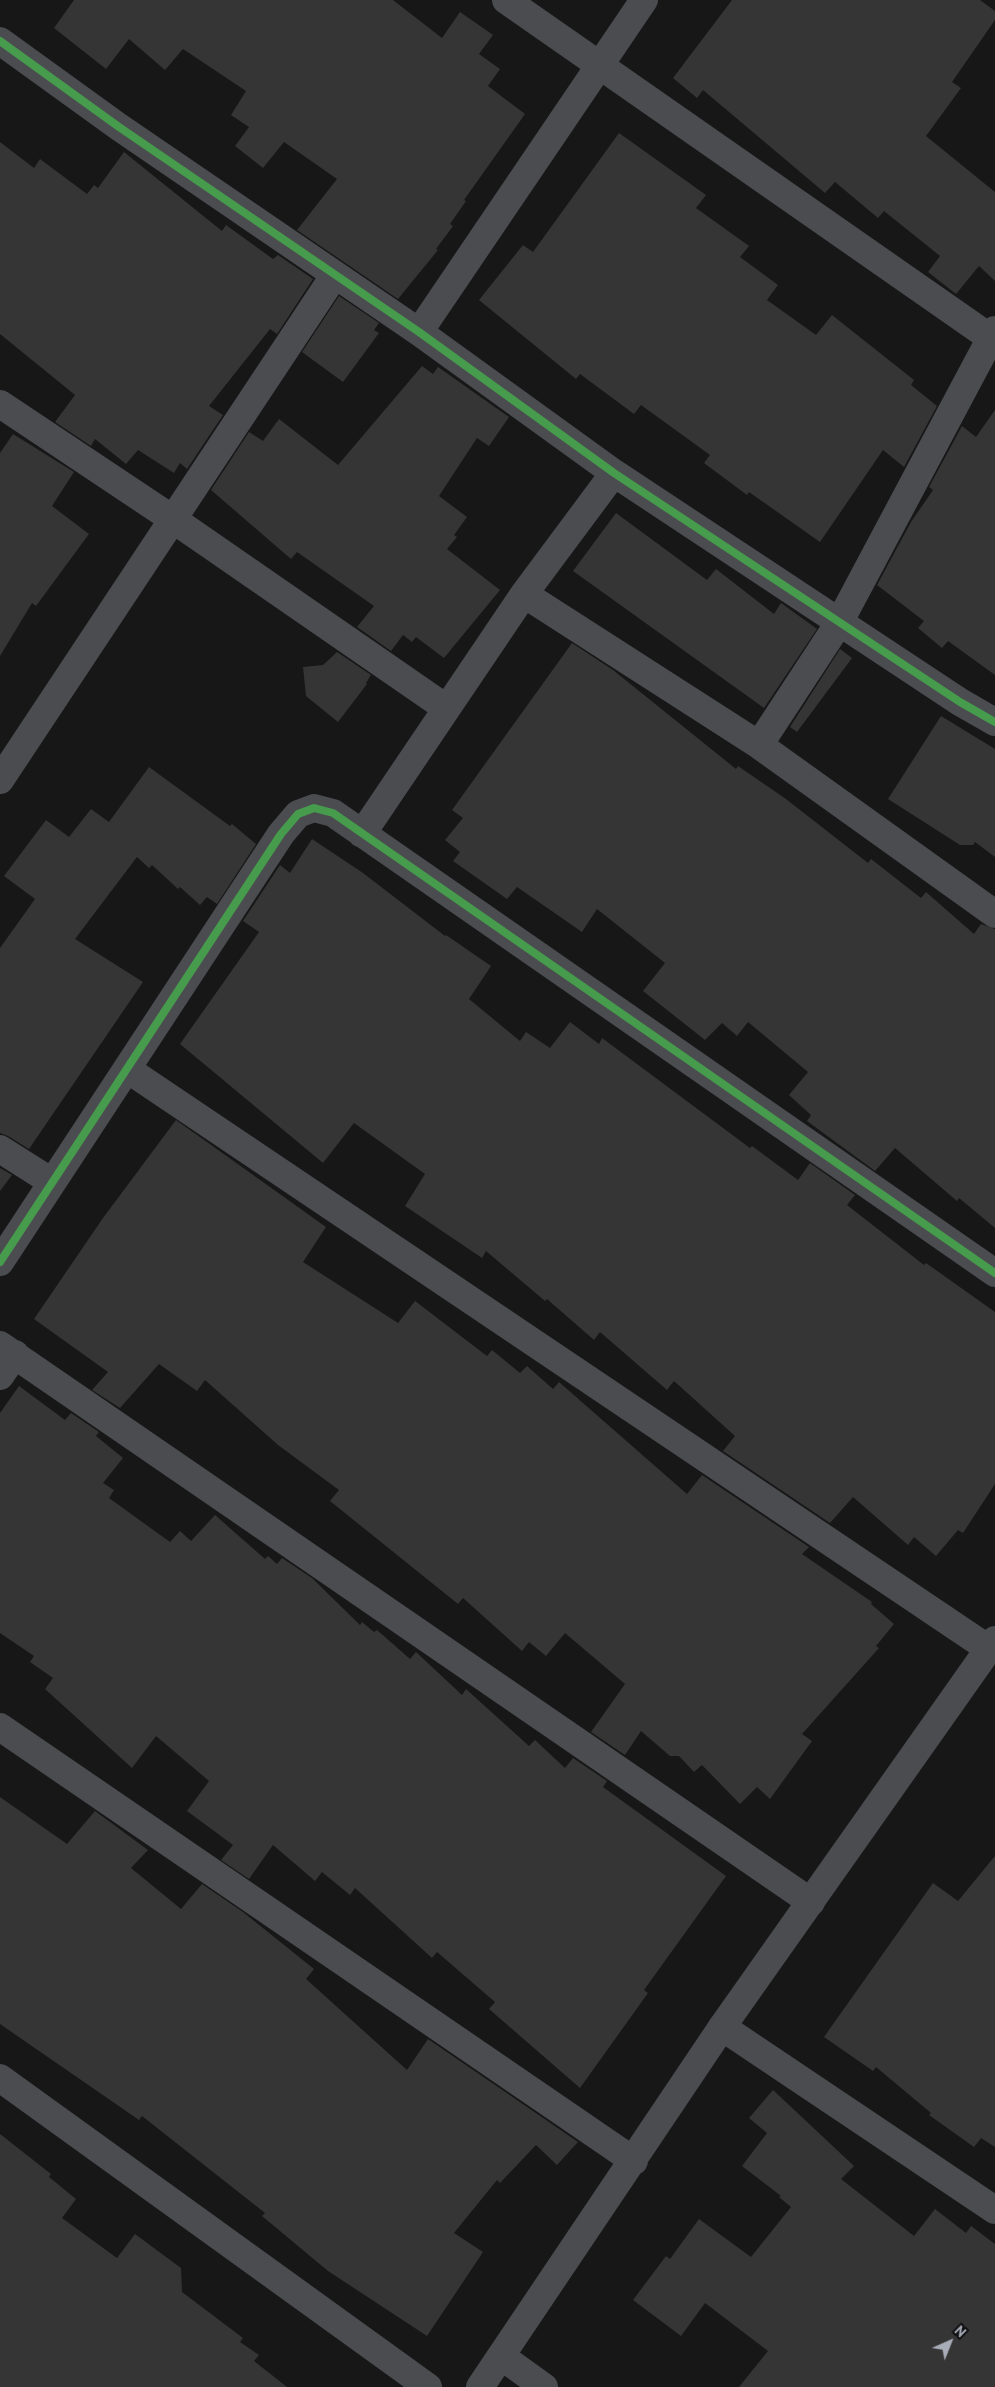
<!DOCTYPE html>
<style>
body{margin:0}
#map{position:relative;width:995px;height:2387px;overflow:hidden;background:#171717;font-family:"PT Sans",sans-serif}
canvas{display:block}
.north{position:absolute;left:925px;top:2317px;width:50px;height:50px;-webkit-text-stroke:4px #111113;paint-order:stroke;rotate:44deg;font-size:14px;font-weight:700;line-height:20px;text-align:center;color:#a8adb8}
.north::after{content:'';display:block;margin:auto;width:18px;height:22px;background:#a8adb8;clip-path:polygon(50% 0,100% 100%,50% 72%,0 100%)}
</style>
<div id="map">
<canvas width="995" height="2387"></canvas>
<div class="north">N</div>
</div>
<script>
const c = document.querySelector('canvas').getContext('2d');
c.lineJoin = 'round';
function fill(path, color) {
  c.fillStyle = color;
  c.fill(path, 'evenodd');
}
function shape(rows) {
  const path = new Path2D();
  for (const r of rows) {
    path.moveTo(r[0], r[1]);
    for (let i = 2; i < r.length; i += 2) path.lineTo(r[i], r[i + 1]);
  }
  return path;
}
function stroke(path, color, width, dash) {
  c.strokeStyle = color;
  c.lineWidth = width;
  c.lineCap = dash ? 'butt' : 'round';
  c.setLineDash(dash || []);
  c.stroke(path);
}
const building = shape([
 [74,0,393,0,442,38,460,12,493,35,479,54,500,69,488,86,525,114,464,200,466,201,450,224,453,226,436,249,438,250,398,299,297,230,337,179,284,142,263,168,235,146,249,127,231,115,246,91,183,49,165,70,129,39,106,69,54,28],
 [732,0,980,0,995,11,995,20,952,82,961,88,926,136,995,192,995,281,979,266,956,294,928,272,940,256,884,211,878,218,835,182,825,193,703,90,697,98,673,78],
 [619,133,706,195,696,208,749,246,740,257,778,285,767,300,816,335,832,315,914,380,911,385,937,406,904,467,883,450,820,542,749,492,747,495,704,463,710,455,641,405,634,414,580,374,576,379,479,300,523,245,533,252],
 [0,142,34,168,40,159,87,194,94,185,98,188,124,152,222,231,226,225,273,259,278,255,313,279,277,334,270,329,209,406,223,415,187,469,180,463,174,473,138,450,126,464,95,439,91,446,55,422,75,395,0,334],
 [339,296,379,323,374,330,379,333,343,382,302,352],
 [422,366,433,374,438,367,509,417,489,446,477,438,439,496,467,517,454,535,457,537,447,549,500,590,444,658,416,637,412,642,403,635,391,651,357,627,374,606,297,552,291,559,211,490,249,432,263,441,279,419,338,465],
 [995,410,995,675,948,641,942,648,918,628,924,621,877,585,911,522,933,490,929,487,962,426,976,437],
 [13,434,74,472,52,506,89,534,36,606,32,603,0,656,0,453],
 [616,513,707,580,716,569,774,614,781,603,817,629,764,708,573,571],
 [572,643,613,670,736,769,738,766,786,799,868,863,871,859,921,898,926,892,974,934,981,924,995,929,995,1228,959,1198,957,1201,895,1148,875,1171,807,1121,811,1115,789,1095,808,1072,748,1022,737,1036,722,1023,705,1040,643,991,665,963,597,909,582,932,517,887,507,899,453,861,460,852,445,840,463,818,452,810],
 [840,649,852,658,797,732,790,727],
 [337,652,371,675,366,683,367,684,338,722,306,696,303,667,323,665],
 [941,716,995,749,995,857,975,842,973,845,960,845,888,799],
 [149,767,230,826,232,824,256,844,217,904,207,897,200,905,180,887,178,889,152,865,149,868,137,857,75,939,143,982,29,1149,8,1136,0,1133,0,948,35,899,4,876,46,820,69,837,91,809,109,822],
 [312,839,363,873,445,936,446,935,491,966,469,999,520,1041,526,1032,550,1048,570,1022,599,1044,602,1038,750,1148,752,1146,798,1180,810,1163,855,1195,847,1205,924,1265,926,1263,995,1312,995,1484,963,1533,958,1530,936,1556,914,1537,908,1545,853,1497,830,1523,723,1451,735,1436,674,1381,667,1390,600,1332,594,1340,547,1299,545,1301,486,1251,482,1258,405,1206,425,1174,354,1123,323,1163,180,1044,259,932,243,921,280,865,290,873],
 [176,1120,326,1227,303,1262,398,1323,415,1301,487,1356,492,1350,520,1373,527,1366,553,1389,559,1382,687,1494,702,1475,809,1547,802,1554,872,1602,871,1604,894,1624,876,1646,879,1648,802,1734,812,1741,770,1799,757,1787,740,1804,702,1765,694,1772,679,1756,670,1756,641,1731,625,1755,591,1732,625,1684,565,1633,546,1656,529,1642,522,1651,463,1598,458,1604,330,1501,339,1490,278,1445,205,1380,197,1391,159,1364,120,1408,92,1390,108,1372,34,1319,103,1218],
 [0,1168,12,1175,0,1191],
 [19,1386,65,1420,71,1413,99,1432,96,1436,123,1458,103,1483,114,1490,109,1498,170,1542,180,1531,191,1541,215,1515,265,1559,268,1556,277,1564,282,1558,312,1578,360,1625,362,1622,374,1632,377,1630,410,1659,416,1652,462,1695,466,1689,529,1746,535,1740,565,1768,573,1758,607,1781,603,1787,726,1876,644,1990,648,1993,580,2088,489,2009,495,2002,437,1952,432,1958,355,1888,350,1895,322,1872,315,1881,273,1845,249,1879,221,1860,233,1845,187,1811,209,1781,156,1736,132,1768,45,1689,53,1678,30,1662,34,1656,0,1633,0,1413],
 [0,1797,67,1844,95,1811,148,1850,131,1868,181,1909,202,1884,243,1912,314,1969,306,1979,407,2070,428,2039,578,2142,557,2165,536,2145,500,2183,497,2180,454,2233,483,2252,427,2336,328,2271,262,2216,265,2213,142,2116,139,2120,0,2024],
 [995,1856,995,2147,981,2138,974,2147,929,2115,931,2113,876,2067,873,2071,824,2037,933,1883,958,1901],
 [773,2090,854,2166,841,2179,914,2236,935,2209,966,2233,971,2226,995,2244,995,2387,739,2387,768,2351,705,2303,681,2336,633,2300,666,2256,670,2259,699,2219,751,2257,791,2207,779,2197,781,2196,742,2166,767,2133,749,2118],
 [0,2134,51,2174,49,2177,76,2199,62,2218,117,2258,135,2234,181,2268,182,2292,243,2338,240,2342,259,2355,254,2361,287,2387,0,2387]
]);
const minor = shape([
 [506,0,995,341],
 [0,41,119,127,419,332,614,473,960,702,995,722],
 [419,332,644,0],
 [0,404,174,520,446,708],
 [524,594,759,745,995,914],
 [759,745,839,623,995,330],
 [0,780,334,276],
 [362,834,524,594,614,473],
 [127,1069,989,1649],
 [0,1149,52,1182],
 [0,1262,281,834,298,814,314,808,333,813,995,1273],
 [0,1345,811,1902],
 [0,1376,15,1354],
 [0,1727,634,2161],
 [722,2027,995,2210],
 [0,2078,428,2387]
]);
const tertiary = shape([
 [501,2356,544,2387],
 [480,2387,722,2027,995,1640]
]);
const cycleway = shape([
 [0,41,119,127,419,332,614,473,960,702,995,722],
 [0,1262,281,834,298,814,314,808,333,813,995,1273]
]);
fill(building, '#353536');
stroke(minor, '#4b4c50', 28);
stroke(tertiary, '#4b4c50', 28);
stroke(cycleway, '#469c4c', 8);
</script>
